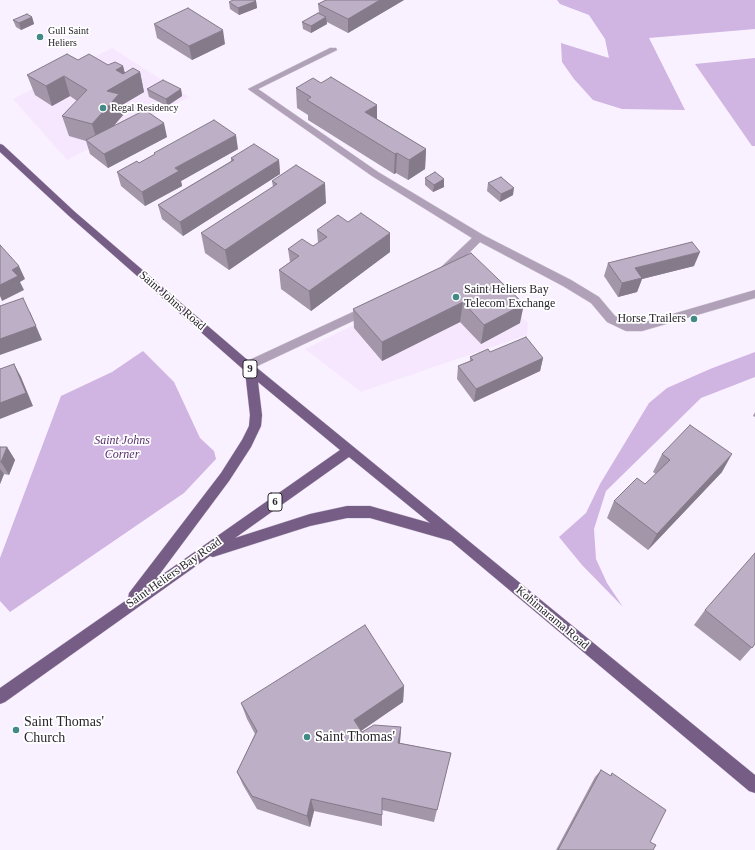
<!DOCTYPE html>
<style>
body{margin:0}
canvas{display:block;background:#f9f1ff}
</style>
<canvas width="755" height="850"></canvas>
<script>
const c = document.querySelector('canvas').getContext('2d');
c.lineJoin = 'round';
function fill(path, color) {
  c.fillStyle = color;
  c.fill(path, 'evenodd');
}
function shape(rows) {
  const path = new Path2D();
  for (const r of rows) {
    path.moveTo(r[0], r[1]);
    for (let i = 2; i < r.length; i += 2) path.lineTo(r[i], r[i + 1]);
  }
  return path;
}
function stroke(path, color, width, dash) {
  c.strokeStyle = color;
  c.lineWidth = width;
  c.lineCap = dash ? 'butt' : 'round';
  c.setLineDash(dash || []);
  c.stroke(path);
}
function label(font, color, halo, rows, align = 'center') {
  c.font = font + ' "Times New Roman",serif';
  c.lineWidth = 3.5;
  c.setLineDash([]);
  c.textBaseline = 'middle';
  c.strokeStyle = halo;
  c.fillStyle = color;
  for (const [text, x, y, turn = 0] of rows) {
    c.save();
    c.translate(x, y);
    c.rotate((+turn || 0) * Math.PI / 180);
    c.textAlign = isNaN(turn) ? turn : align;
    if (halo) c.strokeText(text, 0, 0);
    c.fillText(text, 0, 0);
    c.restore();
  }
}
const built = shape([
 [112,48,189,97,67,160,13,99],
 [471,267,528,323,527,335,361,392,305,349]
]);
const green = shape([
 [557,0,755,0,755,29,649,38,685,110,622,109,593,100,574,79,562,62,561,43,609,58,605,39,589,15,560,4],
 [755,58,755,146,752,146,695,64],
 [143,351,174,382,200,438,214,451,216,459,184,493,10,612,0,601,0,558,61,396,112,372],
 [755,352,755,377,701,398,606,491,594,529,596,559,607,583,623,607,582,565,559,537,586,513,600,484,649,403,667,388,710,369]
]);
const minor = shape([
 [330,48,336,48,337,50,258,89,378,172,483,235,571,280,599,297,615,316,628,323,642,323,755,290,755,298,642,331,626,331,607,322,591,303,563,286,480,242,446,276,438,276,437,273,438,270,472,238,372,176,248,89,330,48],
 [368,305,372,306,373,309,372,312,251,369,247,370,243,369,241,366,243,363,368,305]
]);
const major = shape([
 [0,144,3,145,75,212,251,363,755,775,755,793,749,791,451,541,370,518,347,518,310,526,213,557,210,556,5,702,0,704,0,688,128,599,129,593,221,473,242,440,249,426,250,415,245,371,69,216,0,152,0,144],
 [258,382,340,450,156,579,229,481,251,447,261,426,262,415,258,382],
 [349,457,430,523,370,506,347,506,310,514,235,538,349,457]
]);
const wall = shape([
 [326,0,404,0,348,33,327,22,327,24,311,33,303,29,302,22,319,13,318,4],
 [256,1,257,8,239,15,230,9,229,2],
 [32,17,34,24,21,30,16,27,13,20],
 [154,24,225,44,192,60,157,38],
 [78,60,108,65,123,66,125,73,140,72,144,92,122,105,124,114,113,126,167,137,108,168,90,154,86,141,69,136,62,116,77,101,70,96,52,106,35,95,27,75],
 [321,83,377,119,426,149,425,169,408,180,396,173,394,174,308,120,308,115,297,108,296,88],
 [147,89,181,89,182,96,167,106,149,97],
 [238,149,181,181,182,186,145,206,121,186,117,172,139,163,154,155,154,153],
 [231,158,279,160,280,174,183,236,162,219,158,205,231,161],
 [425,178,444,179,444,187,433,192,425,185],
 [272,181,326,203,229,270,205,253,201,233,273,187],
 [488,183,513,195,500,202,487,191],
 [317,230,390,252,311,311,281,289,279,270,290,262,288,249,313,246,318,243],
 [471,253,520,323,481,344,460,322,382,361,354,328,353,309],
 [608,263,694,266,642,279,637,292,618,297,604,276],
 [490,352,543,358,540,371,474,402,457,379,458,366,470,361,470,357],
 [755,412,755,417,753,416],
 [0,447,7,447,15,460,9,475,4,474,0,484],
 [662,454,722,472,648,550,607,518,614,501,645,484,656,474,653,472],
 [705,610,755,644,740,661,694,625],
 [404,686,403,702,361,731,362,732,401,727,400,743,451,753,434,822,382,810,382,826,314,811,310,827,257,809,243,785,237,772,255,734,247,719,241,703],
 [601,770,610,776,612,773,650,842,653,850,556,850,595,777]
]);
const shadedWall = shape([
 [380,0,404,0,348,33,348,19],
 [256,1,257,8,239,15,238,8],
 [32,17,34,24,21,30,19,23],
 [326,17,327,24,311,33,311,26],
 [223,30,225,44,192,60,189,46],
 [123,66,126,79,140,72,144,92,122,105,124,114,98,144,92,124,116,70],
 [64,76,70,96,52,106,46,86],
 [181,89,182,96,167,106,166,99],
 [377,105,377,125,365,112],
 [164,123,167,137,108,168,104,154],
 [236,135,238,149,181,181,182,186,145,206,142,192,175,168],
 [426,149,425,169,408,180,409,160],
 [397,153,396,173,394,174,395,154],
 [279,160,280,174,183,236,180,222],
 [444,179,444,187,433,192,434,185],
 [325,183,326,203,229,270,225,250],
 [514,188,513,195,500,202,501,194],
 [390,233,390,252,311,311,309,291],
 [700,252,694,266,642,279,637,292,618,297,622,283,635,268],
 [19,266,25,279,20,282,24,290,2,301,0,296,0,285,12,270],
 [463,302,460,322,382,361,382,342],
 [524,304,520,323,481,344,484,325],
 [30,312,42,340,0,355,0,339],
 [543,358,540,371,474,402,476,389],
 [14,364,21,377,33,406,0,419,0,403],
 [7,447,15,460,9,475,1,462],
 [732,454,722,472,648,550,657,534],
 [0,469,4,474,0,484],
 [404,686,403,702,355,735,354,720],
 [401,727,400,742,397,757,398,743],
 [311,799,314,811,310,827,307,816]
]);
const building = shape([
 [233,0,255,0,256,1,238,8,229,2,233,0],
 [326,0,380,0,348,19,318,4,326,0],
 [188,8,223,30,189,46,154,24,188,8],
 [318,13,326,17,311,26,302,22,318,13],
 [27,14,32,17,19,23,13,20,27,14],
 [67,54,78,60,89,54,108,65,115,62,123,66,116,70,123,74,133,68,140,72,107,91,119,94,92,124,62,116,87,90,64,76,46,86,27,75,67,54],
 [331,77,377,105,365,112,426,149,409,160,397,153,395,154,307,100,311,97,296,88,313,78,321,83,331,77],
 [163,80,181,89,166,99,147,89,163,80],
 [145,110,164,123,104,154,86,140,145,110],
 [214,120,236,135,175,168,179,171,142,192,117,172,137,161,139,163,155,154,154,153,214,120],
 [254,144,279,160,180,222,158,205,234,160,231,158,254,144],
 [296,165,325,183,225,250,201,233,277,184,272,181,296,165],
 [435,172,444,179,434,185,425,178,435,172],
 [501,177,514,188,501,194,488,183,501,177],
 [361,213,390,233,309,291,279,270,299,256,288,249,302,239,313,246,327,237,317,230,338,215,348,222,361,213],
 [692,242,700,252,635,268,642,278,622,283,608,263,692,242],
 [0,245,19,266,12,270,18,276,0,285,0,245],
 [471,253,524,304,484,325,463,302,382,342,353,309,471,253],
 [23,298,36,326,0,339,0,306,23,298],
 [526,337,543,358,476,389,458,366,473,360,470,357,488,349,490,352,526,337],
 [14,364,26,393,0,403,0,369,14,364],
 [690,425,732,454,657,534,614,501,637,478,645,484,670,460,662,454,690,425],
 [0,447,7,447,1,462,0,462,0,447],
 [755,553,755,644,752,648,705,610,755,553],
 [365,625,404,686,354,720,362,732,374,725,401,727,398,743,451,753,437,810,382,798,382,815,311,799,307,816,252,796,237,772,257,731,241,703,365,625],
 [601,770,611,776,612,773,666,810,650,842,656,845,653,850,558,850,601,770]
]);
const markers = [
 [40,37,4,"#428a87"],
 [103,108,4,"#428a87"],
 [456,297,4,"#428a87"],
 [694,319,4,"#428a87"],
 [16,730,4,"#428a87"],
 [307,737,4,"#428a87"]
];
const farPoinames = [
 ["Gull Saint",48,31],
 ["Heliers",48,43],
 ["Regal Residency",111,108]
];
const shields = [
 [250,369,14],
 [275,502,14]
];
const shieldNames = [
 ["9",250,369],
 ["6",275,502]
];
const poiNames = [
 ["Saint Heliers Bay",464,290],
 ["Telecom Exchange",464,304],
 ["Horse Trailers",686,319,"right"]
];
const streetNames = [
 ["Saint Johns Road",172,301,41],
 ["Saint Heliers Bay Road",174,573,-35],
 ["Kohimarama Road",552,618,40]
];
const parkNames = [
 ["Saint Johns",122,441],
 ["Corner",122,455]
];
const nearPoinames = [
 ["Saint Thomas'",24,722],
 ["Church",24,738],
 ["Saint Thomas'",315,737]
];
fill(built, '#f6e7ff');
fill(green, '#d0b4e2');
stroke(minor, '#d4ccd9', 1);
stroke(major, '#d4ccd9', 1);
fill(minor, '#b0a1b9');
fill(major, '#765d86');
fill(wall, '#a396a9');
fill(shadedWall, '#847a8a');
fill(building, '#bdafc5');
stroke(building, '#847a8a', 1);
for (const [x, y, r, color] of markers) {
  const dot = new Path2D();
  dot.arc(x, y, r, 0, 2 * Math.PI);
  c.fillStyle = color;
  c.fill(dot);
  stroke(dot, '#fff', 1.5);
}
label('10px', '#29242d', '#fff', farPoinames, 'left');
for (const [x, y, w] of shields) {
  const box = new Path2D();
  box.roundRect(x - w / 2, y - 9, w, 18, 3);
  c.fillStyle = '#fff';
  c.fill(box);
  stroke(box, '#29242d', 1);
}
label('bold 11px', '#29242d', null, shieldNames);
label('12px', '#29242d', '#fff', poiNames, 'left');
label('12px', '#29242d', '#fff', streetNames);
label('italic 12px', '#582e6f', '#fff', parkNames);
label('14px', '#29242d', '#fff', nearPoinames, 'left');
</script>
